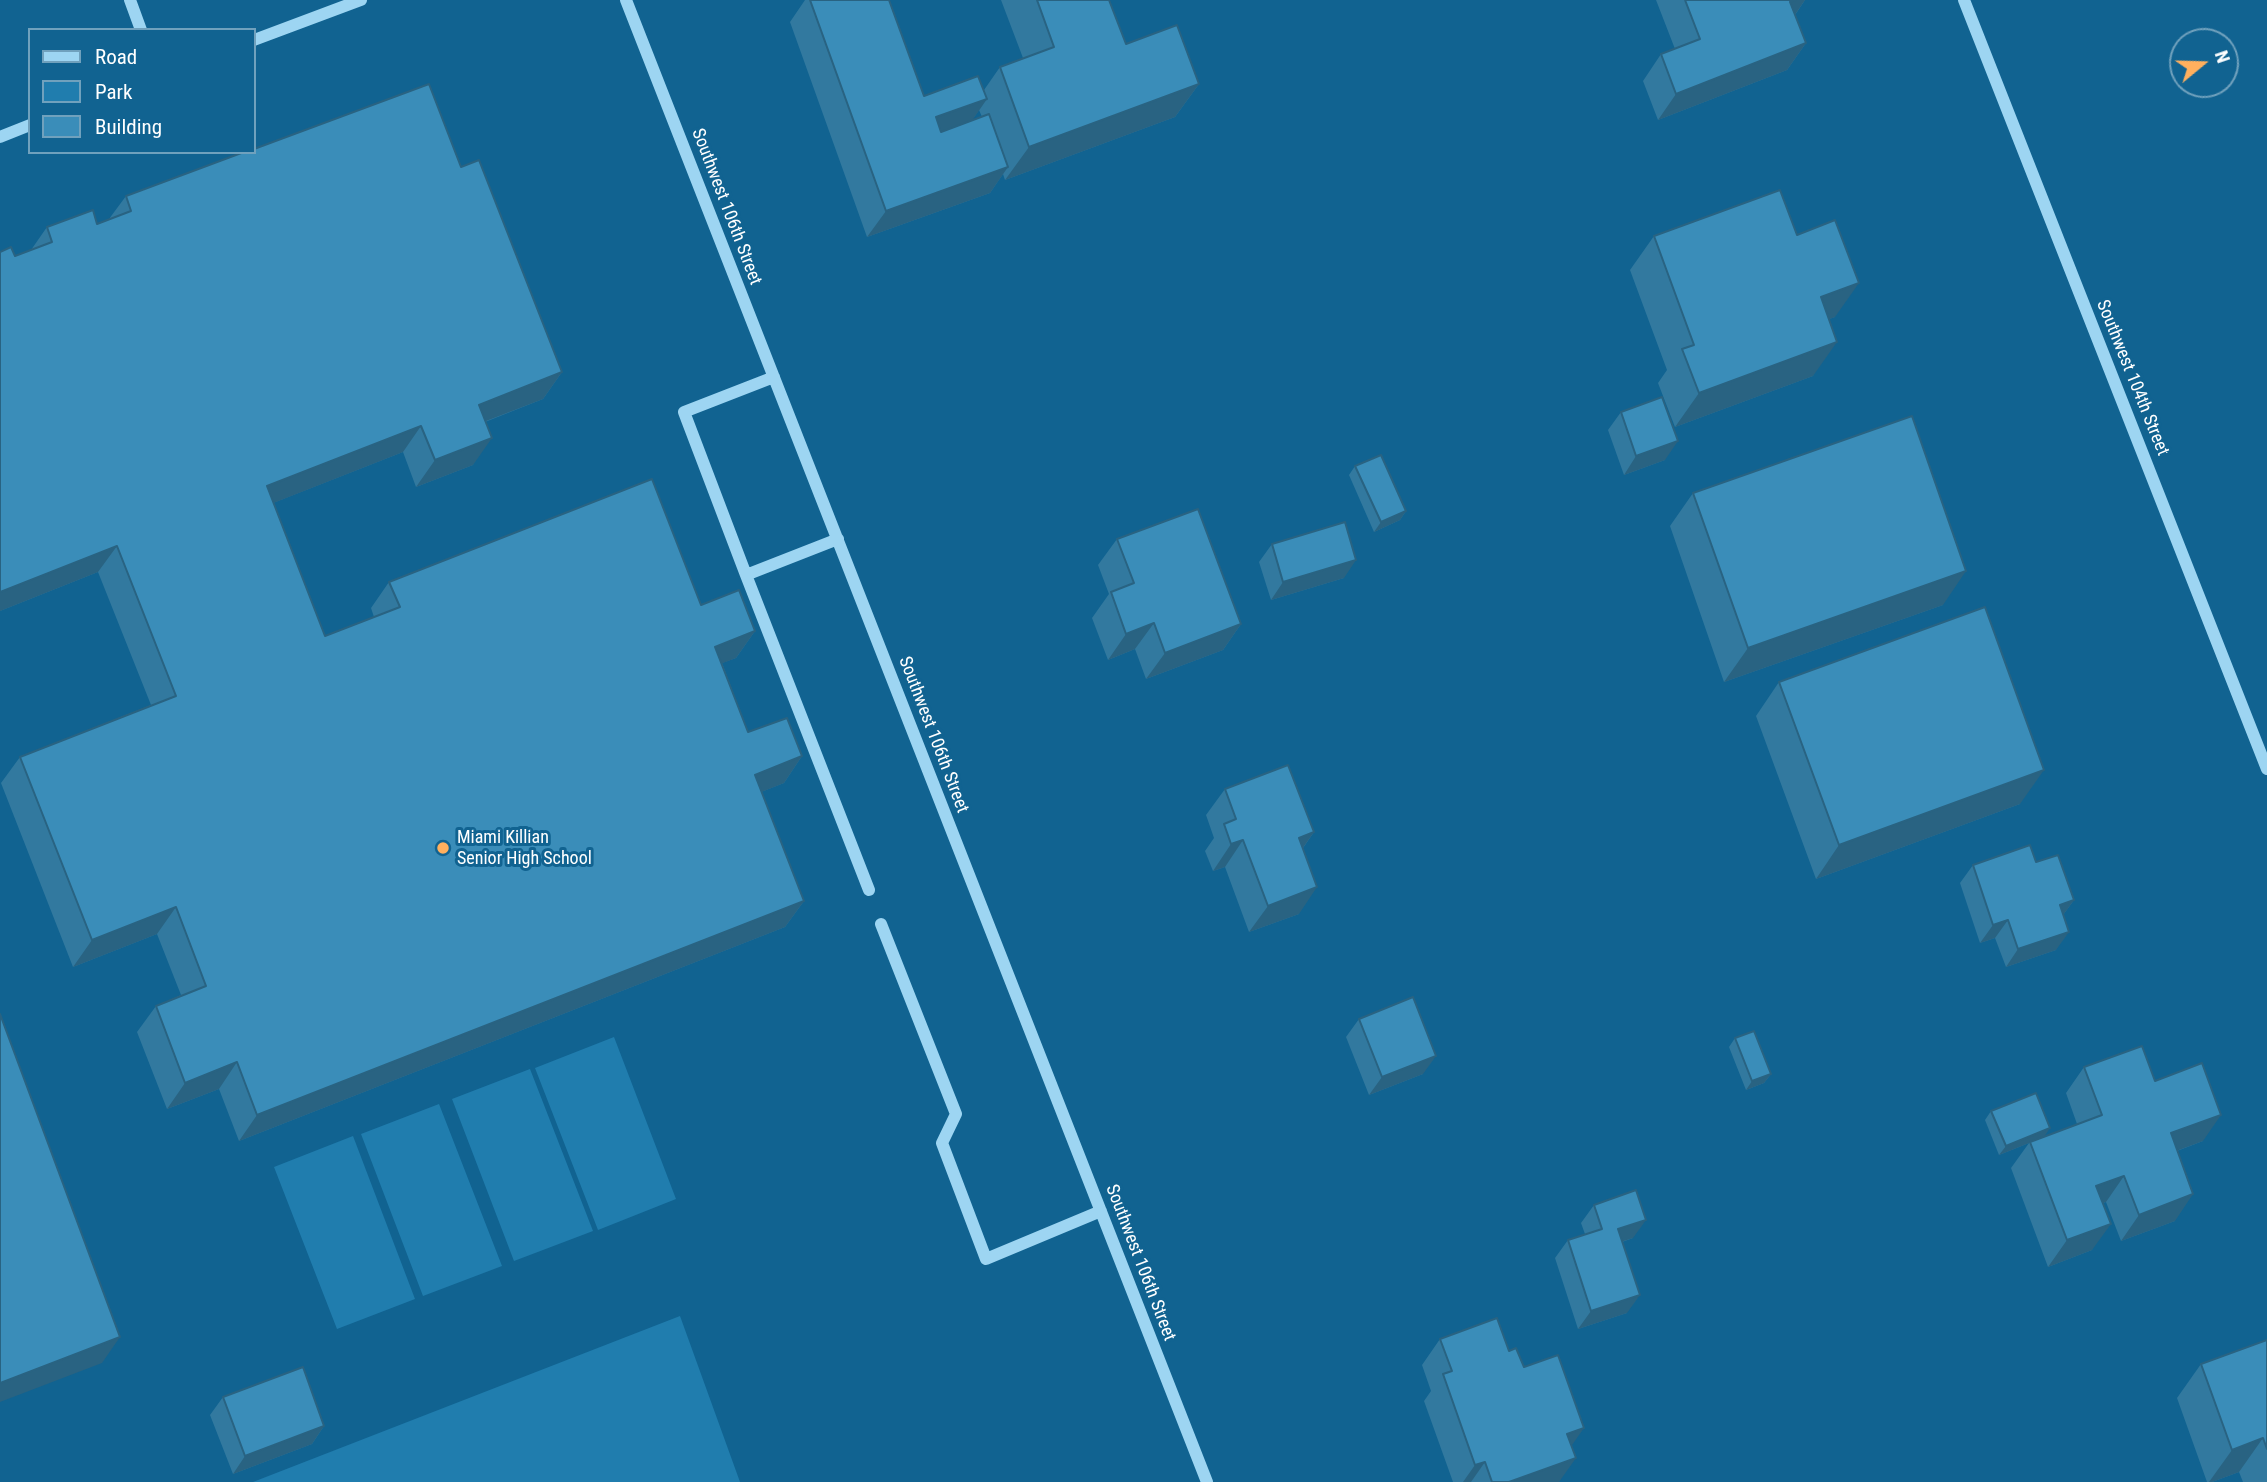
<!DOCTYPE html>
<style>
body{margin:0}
#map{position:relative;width:2267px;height:1482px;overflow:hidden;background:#116391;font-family:"Roboto Condensed",sans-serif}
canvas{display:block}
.legend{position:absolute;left:28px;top:28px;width:228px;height:126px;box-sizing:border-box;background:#116391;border:2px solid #70a1bd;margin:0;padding:9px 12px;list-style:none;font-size:21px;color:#fff}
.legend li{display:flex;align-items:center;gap:14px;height:35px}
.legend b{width:35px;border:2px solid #70a1bd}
.north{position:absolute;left:2169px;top:28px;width:70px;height:70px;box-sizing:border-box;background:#116391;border:2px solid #70a1bd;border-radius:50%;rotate:71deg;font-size:19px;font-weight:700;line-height:28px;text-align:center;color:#fff}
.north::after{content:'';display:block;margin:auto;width:24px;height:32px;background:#ffb05e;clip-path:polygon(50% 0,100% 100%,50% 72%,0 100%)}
</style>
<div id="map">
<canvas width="2267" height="1482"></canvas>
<ul class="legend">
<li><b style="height:9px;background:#9dd5f2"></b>Road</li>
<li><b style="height:19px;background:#207dae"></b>Park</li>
<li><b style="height:19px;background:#3a8db9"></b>Building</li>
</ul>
<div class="north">N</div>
</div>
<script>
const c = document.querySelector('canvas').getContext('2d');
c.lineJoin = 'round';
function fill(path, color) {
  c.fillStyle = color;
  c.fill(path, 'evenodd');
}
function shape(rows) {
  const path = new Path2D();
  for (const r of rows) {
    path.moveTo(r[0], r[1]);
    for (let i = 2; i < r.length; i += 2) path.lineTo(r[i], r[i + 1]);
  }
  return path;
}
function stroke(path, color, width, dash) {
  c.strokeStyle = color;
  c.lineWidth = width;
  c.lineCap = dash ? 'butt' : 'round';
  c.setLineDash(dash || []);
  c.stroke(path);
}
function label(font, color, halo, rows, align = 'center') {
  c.font = font + ' "Roboto Condensed",sans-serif';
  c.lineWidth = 6;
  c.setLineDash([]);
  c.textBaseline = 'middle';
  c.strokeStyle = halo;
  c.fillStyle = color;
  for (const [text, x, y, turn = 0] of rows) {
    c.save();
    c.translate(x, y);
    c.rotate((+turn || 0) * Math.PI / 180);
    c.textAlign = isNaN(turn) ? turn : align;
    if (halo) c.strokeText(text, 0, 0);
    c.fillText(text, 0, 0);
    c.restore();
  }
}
const green = shape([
 [614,1037,676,1199,598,1230,535,1068],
 [530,1069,593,1231,514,1261,452,1099],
 [439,1104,502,1266,423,1296,361,1134],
 [353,1136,415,1299,337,1329,274,1167],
 [680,1316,740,1482,253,1482]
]);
const minor = shape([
 [130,0,141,30],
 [626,0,1207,1482],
 [1964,0,2267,769],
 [254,40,361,0],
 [0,137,30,125],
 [838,539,746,575,869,890],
 [746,575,684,412,774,377],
 [881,924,956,1114,942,1143,986,1259,1101,1211]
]);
const wall = shape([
 [805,0,889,0,924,96,984,90,1000,67,1023,58,1001,0,1109,0,1126,44,1199,84,1175,117,1005,180,1003,174,990,193,867,237,790,22],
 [979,110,982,117,972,120],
 [1656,0,1805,0,1795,15,1806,43,1787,70,1658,120,1643,81,1661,54,1675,49],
 [461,167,562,372,543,399,485,422,473,465,416,487,403,452,273,503,325,636,374,617,371,608,389,582,701,605,755,631,736,658,722,663,748,732,802,756,784,783,761,792,804,901,785,927,239,1141,219,1089,167,1109,137,1032,156,1006,181,995,157,934,73,967,1,783,20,757,151,705,98,572,0,611,0,252,15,256,31,250,47,227,97,224,109,219,126,196],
 [1797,235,1835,317,1829,319,1813,376,1675,427,1658,383,1667,370,1630,270,1654,236],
 [1621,412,1665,460,1624,475,1608,430],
 [1355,466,1406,511,1400,520,1374,532,1349,475],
 [1693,493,1943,605,1724,682,1670,526],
 [1117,539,1241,624,1223,650,1146,679,1135,649,1108,660,1092,618,1109,594,1098,565],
 [1272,544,1344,578,1271,600,1259,562],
 [1779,682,2020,804,1816,879,1756,716],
 [1225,789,1314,832,1303,848,1299,914,1249,932,1225,867,1213,871,1205,851,1214,838,1206,815],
 [2036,862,2074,900,2063,915,2056,950,2006,967,1995,938,1980,943,1960,883,1973,865],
 [1359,1019,1423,1074,1369,1095,1346,1037],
 [1735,1038,1771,1074,1764,1083,1746,1090,1729,1047],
 [2084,1067,2155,1081,2203,1141,2177,1151,2175,1221,2121,1241,2106,1202,2103,1203,2092,1250,2048,1267,2011,1168,2029,1143,1999,1155,1985,1120,1991,1111,2045,1136,2077,1124,2066,1093],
 [1594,1205,1633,1238,1622,1242,1627,1313,1578,1329,1555,1258,1568,1240,1585,1234,1581,1223],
 [1440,1339,1509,1351,1524,1367,1571,1446,1559,1482,1453,1482,1424,1401,1431,1391,1422,1365],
 [2267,1340,2267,1482,2243,1482,2239,1472,2212,1482,2207,1482,2177,1398,2201,1364],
 [223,1397,324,1426,312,1444,233,1474,210,1415]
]);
const shadedWall = shape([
 [1796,0,1805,0,1790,22,1790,2],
 [1806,43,1787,70,1658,120,1676,94],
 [1199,84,1175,117,1005,180,1029,147],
 [987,99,969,125,917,144,936,117],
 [1008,167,990,193,867,237,886,211],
 [1859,283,1835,317,1797,331,1821,297],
 [1837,342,1813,376,1675,427,1699,393],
 [562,372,543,399,460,431,479,405],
 [421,426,403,452,248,513,267,486],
 [492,438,473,465,416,487,435,460],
 [1678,441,1665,460,1624,475,1636,456],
 [1406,511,1400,520,1374,532,1381,522],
 [117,546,98,572,0,611,0,592],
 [1356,560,1344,578,1271,600,1283,582],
 [1966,571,1943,605,1724,682,1748,648],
 [1154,623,1135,649,1108,660,1126,634],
 [1241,624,1223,650,1146,679,1165,653],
 [755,631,736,658,697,673,715,647],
 [802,756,784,783,736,802,755,775],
 [2044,770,2020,804,1816,879,1839,845],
 [1314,832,1295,859,1299,838],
 [1243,840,1225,867,1213,871,1231,844],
 [1317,887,1299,914,1249,932,1268,906],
 [2074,900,2061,918,2060,905],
 [804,901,785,927,239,1141,257,1115],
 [176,907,157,934,73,967,92,940],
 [2008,920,1995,938,1980,943,1993,925],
 [2069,932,2056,950,2006,967,2018,949],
 [1436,1056,1423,1074,1369,1095,1382,1077],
 [237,1062,219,1089,167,1109,185,1083],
 [1771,1074,1764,1083,1746,1090,1752,1081],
 [2221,1115,2203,1141,2152,1160,2171,1133],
 [2050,1128,2044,1137,2030,1142,2029,1143,1999,1155,2006,1146],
 [2124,1176,2106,1202,2078,1212,2096,1186],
 [2193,1194,2175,1221,2121,1241,2139,1215],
 [1646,1220,1633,1238,1605,1247,1618,1229],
 [2111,1224,2092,1250,2048,1267,2067,1240],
 [1640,1295,1627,1313,1578,1329,1591,1311],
 [120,1337,102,1363,0,1402,0,1383],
 [324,1426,312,1444,233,1474,245,1456],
 [1584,1428,1565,1455,1567,1434],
 [2263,1438,2239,1472,2212,1482,2209,1482,2232,1450],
 [1576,1458,1559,1482,1509,1482],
 [1485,1462,1471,1482,1463,1482,1475,1465]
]);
const building = shape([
 [810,0,889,0,924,96,978,76,987,99,936,117,941,132,989,114,1008,167,886,211,810,0],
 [1037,0,1109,0,1126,44,1177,25,1199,84,1029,147,1000,67,1054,47,1037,0],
 [1685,0,1796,0,1790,2,1806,43,1676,94,1661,54,1700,39,1685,0],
 [429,84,461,167,479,160,562,372,479,405,492,438,435,460,421,426,267,486,325,636,400,607,389,582,652,479,701,605,739,590,755,631,715,647,748,732,787,718,802,756,755,775,804,901,257,1115,237,1062,185,1083,156,1006,206,986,176,907,92,940,20,757,176,696,117,546,0,592,0,252,11,247,15,256,52,242,47,227,93,210,97,224,131,211,126,196,244,152,254,152,254,149,429,84],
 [1780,190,1797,235,1835,220,1859,283,1821,297,1837,342,1699,393,1682,349,1694,345,1654,236,1780,190],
 [1662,397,1678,441,1636,456,1621,412,1662,397],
 [1912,416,1966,571,1748,648,1693,493,1912,416],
 [1381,455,1406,511,1381,522,1355,466,1381,455],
 [1198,509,1241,624,1165,653,1154,623,1126,634,1111,592,1134,583,1117,539,1198,509],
 [1345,522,1356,560,1283,582,1272,544,1345,522],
 [1985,607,2044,770,1839,845,1779,682,1985,607],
 [1288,765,1314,832,1299,838,1317,887,1268,906,1243,840,1231,844,1224,824,1236,819,1225,789,1288,765],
 [2030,845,2036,862,2058,855,2074,900,2060,905,2069,932,2018,949,2008,920,1993,925,1973,865,2030,845],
 [1413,997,1436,1056,1382,1077,1359,1019,1413,997],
 [0,1014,120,1337,0,1383,0,1014],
 [1754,1031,1771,1074,1752,1081,1735,1038,1754,1031],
 [2142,1046,2155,1081,2202,1063,2221,1115,2171,1133,2193,1194,2139,1215,2124,1176,2096,1186,2111,1224,2067,1240,2030,1142,2102,1115,2084,1067,2142,1046],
 [2036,1093,2050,1128,2006,1146,1991,1111,2036,1093],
 [1636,1190,1646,1220,1618,1229,1640,1295,1591,1311,1568,1240,1602,1229,1594,1205,1636,1190],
 [1497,1318,1509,1351,1516,1348,1524,1367,1558,1355,1584,1428,1567,1434,1576,1458,1509,1482,1492,1482,1485,1462,1475,1465,1443,1374,1452,1371,1440,1339,1497,1318],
 [2267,1340,2267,1449,2263,1438,2232,1450,2201,1364,2267,1340],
 [303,1367,324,1426,245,1456,223,1397,303,1367]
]);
const markers = [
 [443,848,7,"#ffb05e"]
];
const streetNames = [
 ["Southwest 106th Street",726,207,69],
 ["Southwest 104th Street",2132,378,68],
 ["Southwest 106th Street",933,735,69],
 ["Southwest 106th Street",1140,1263,69]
];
const poiNames = [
 ["Miami Killian",457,838],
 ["Senior High School",457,859]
];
fill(green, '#207dae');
stroke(minor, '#9dd5f2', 12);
fill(wall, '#32799f');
fill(shadedWall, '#296382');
fill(building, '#3a8db9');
stroke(building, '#296382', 2);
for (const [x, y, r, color] of markers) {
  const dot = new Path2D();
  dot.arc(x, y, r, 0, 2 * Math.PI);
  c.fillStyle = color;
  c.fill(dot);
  stroke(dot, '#116391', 2.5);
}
label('18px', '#fff', '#116391', streetNames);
label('18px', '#fff', '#116391', poiNames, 'left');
</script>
